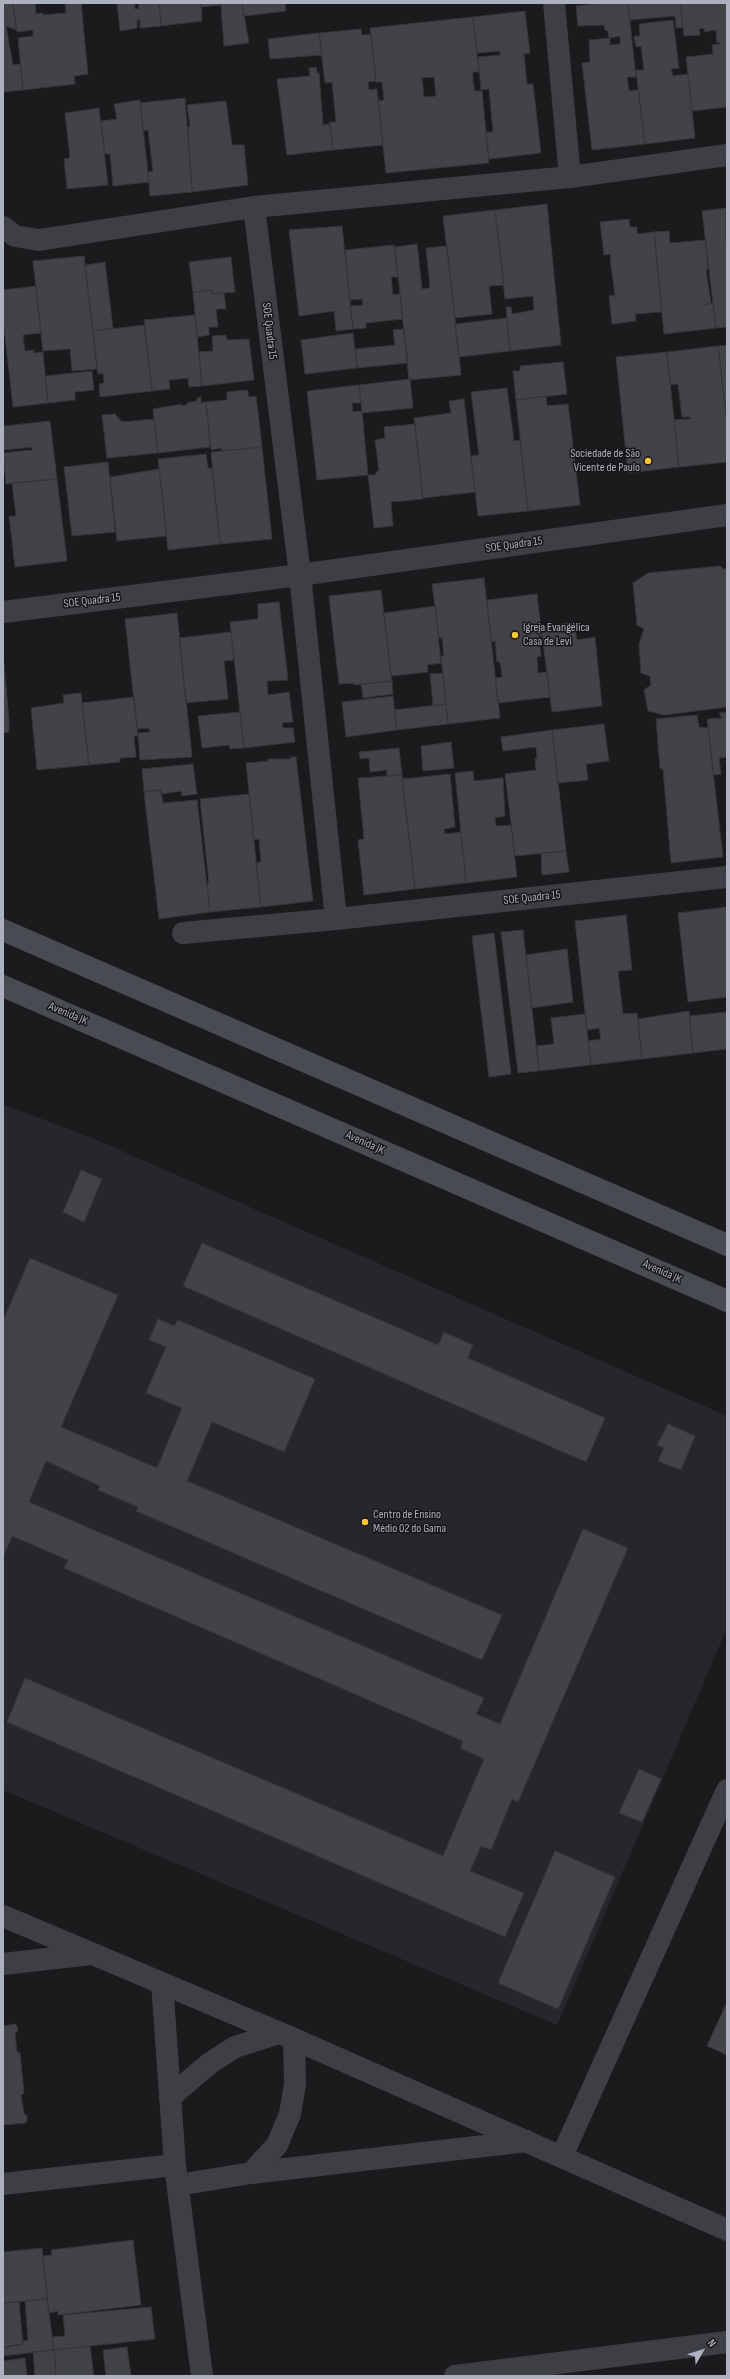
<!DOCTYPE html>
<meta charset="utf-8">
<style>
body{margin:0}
#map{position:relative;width:730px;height:2379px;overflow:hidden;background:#1b1b1d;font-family:"Sofia Sans Condensed",sans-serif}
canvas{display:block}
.frame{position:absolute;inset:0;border:4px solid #adb1bd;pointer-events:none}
.north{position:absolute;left:682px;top:2331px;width:40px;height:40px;-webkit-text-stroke:3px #161619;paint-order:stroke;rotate:51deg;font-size:11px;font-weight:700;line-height:16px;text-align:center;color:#adb1bd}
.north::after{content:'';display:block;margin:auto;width:14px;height:18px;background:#adb1bd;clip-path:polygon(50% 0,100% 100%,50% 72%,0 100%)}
</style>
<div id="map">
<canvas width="730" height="2379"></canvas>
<div class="frame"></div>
<div class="north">N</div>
</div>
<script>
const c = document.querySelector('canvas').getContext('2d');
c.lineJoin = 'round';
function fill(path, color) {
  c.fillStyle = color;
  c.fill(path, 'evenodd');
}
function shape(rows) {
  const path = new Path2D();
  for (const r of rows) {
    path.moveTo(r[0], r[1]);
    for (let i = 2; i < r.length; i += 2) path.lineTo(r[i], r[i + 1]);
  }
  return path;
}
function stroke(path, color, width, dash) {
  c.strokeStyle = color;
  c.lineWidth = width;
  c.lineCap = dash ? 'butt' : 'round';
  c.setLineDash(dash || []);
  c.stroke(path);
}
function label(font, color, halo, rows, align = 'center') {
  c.font = font + ' "Sofia Sans Condensed",sans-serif';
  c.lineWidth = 3;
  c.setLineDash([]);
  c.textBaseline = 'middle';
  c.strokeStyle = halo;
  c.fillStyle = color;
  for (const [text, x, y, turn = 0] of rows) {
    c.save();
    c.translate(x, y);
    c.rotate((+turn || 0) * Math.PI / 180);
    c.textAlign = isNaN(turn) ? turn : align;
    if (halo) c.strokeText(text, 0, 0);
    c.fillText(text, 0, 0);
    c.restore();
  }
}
const built = shape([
 [3,1104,99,1141,727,1416,727,1628,557,2025,3,1790]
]);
const building = shape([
 [3,3,13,3,16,30,6,26,13,65,20,64,23,90,3,92,3,3],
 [13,3,35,3,36,14,43,13,43,15,66,13,65,3,81,3,88,74,74,76,75,84,23,90,18,38,33,36,33,30,17,32,13,3],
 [117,3,135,3,135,9,139,9,138,3,159,3,161,26,140,28,140,19,137,20,137,28,120,31,117,3],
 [159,3,201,3,202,21,161,26,159,3],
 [201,3,242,3,249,43,224,46,221,5,201,7,201,3],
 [242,3,285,3,286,11,244,16,242,3],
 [603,3,628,3,636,77,627,77,629,91,638,90,645,144,592,150,582,63,590,62,589,40,609,38,608,31,605,30,604,25,578,26,576,6,603,3],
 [620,36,620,44,610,45,610,38,620,36],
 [628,3,680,3,683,27,676,28,675,16,630,20,628,3],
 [680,3,727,3,727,107,692,111,686,57,713,54,712,45,720,44,720,42,717,43,716,30,704,32,704,28,699,29,700,35,684,36,680,3],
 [525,11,530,53,524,54,527,84,533,84,541,153,489,159,486,132,493,132,489,89,481,90,478,57,500,55,500,51,477,53,473,17,525,11],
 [473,17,479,72,473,72,473,82,475,91,482,91,489,163,386,173,378,101,384,100,382,82,376,82,370,28,473,17],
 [434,77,436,96,424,97,422,78,434,77],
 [673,20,679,68,671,69,673,76,688,74,695,138,645,144,636,70,644,70,641,46,636,47,634,36,640,36,639,24,673,20],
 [361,29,362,35,371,34,376,81,368,82,369,90,377,89,383,145,333,150,329,122,336,122,332,82,325,83,319,33,361,29],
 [319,33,322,55,270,59,268,39,319,33],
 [316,67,317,73,319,73,323,125,330,124,333,150,287,155,277,79,310,76,309,68,316,67],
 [185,98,192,192,150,196,148,172,153,171,148,130,143,131,140,103,185,98],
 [140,100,149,182,113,186,110,154,105,154,101,121,117,119,114,104,140,100],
 [226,101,232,145,244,145,248,185,192,192,188,127,190,126,187,105,226,101],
 [99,108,108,185,67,189,64,159,70,158,65,113,99,108],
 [547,204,561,345,510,351,506,307,511,307,512,314,534,310,533,296,505,299,495,210,547,204],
 [726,208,727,327,716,328,702,211,726,208],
 [495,210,504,285,489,286,492,314,455,318,443,216,495,210],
 [629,219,630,227,637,227,637,234,654,232,662,312,635,314,636,321,612,324,609,296,615,295,611,266,610,254,604,255,600,222,629,219],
 [342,226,353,329,336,331,334,311,299,316,289,230,342,226],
 [669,231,670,243,705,240,708,269,706,270,711,303,703,305,713,303,716,328,664,334,654,232,669,231],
 [417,244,422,289,430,288,426,248,447,246,461,375,409,380,395,247,417,244],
 [394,245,398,277,391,277,393,295,400,294,403,319,366,323,366,328,353,329,350,306,363,305,362,299,350,300,345,250,394,245],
 [84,256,97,369,72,371,70,349,43,351,33,261,84,256],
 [231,257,235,292,212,294,212,290,193,292,189,262,231,257],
 [105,262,113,328,93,331,85,265,105,262],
 [36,286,41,333,23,335,25,351,34,350,34,353,43,352,48,403,13,407,3,319,3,290,36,286],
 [212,290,212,294,224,293,226,309,216,309,218,327,209,327,209,335,197,337,193,292,212,290],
 [195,315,202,386,189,387,188,378,169,380,170,389,152,391,144,320,195,315],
 [507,318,510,351,459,357,455,324,507,318],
 [144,325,152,391,100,397,99,384,104,383,103,373,98,374,93,331,144,325],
 [404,329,408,363,357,368,355,349,395,345,393,330,404,329],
 [353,333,357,368,305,374,301,340,353,333],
 [226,335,227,340,249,339,254,380,202,386,199,352,213,351,212,336,226,335],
 [727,345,727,406,725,406,718,346,727,345],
 [718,346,727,421,727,462,679,467,674,420,690,419,690,417,682,417,678,384,670,385,667,352,718,346],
 [667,352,679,467,628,473,616,357,667,352],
 [563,362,567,394,516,400,513,371,520,371,520,366,563,362],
 [92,371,94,390,75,392,75,400,48,403,45,376,92,371],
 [410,379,413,408,362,413,359,385,410,379],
 [359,385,361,403,352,403,353,412,362,411,368,475,317,480,307,391,359,385],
 [507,388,514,441,520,440,528,511,478,516,471,456,479,455,471,392,507,388],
 [247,390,249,397,256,396,262,447,222,451,221,448,211,450,206,402,227,400,227,392,247,390],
 [546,396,547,406,568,404,580,505,528,511,516,400,546,396],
 [201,397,201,403,206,402,210,447,158,453,153,409,182,404,182,406,187,405,187,403,197,401,197,398,201,397],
 [464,399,475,492,423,498,414,418,451,413,449,401,464,399],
 [115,414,122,422,154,419,158,453,107,458,102,415,115,414],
 [50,421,57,479,6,484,3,453,32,450,33,447,3,450,3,426,50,421],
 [415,424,423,499,391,502,393,526,374,528,368,475,376,475,376,472,379,471,375,440,385,438,384,427,415,424],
 [262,447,272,539,220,544,211,452,262,447],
 [206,454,208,468,212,468,220,544,168,550,158,459,206,454],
 [108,462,115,532,72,536,64,467,108,462],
 [159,469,167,536,117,541,110,477,159,469],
 [57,479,67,561,15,567,9,516,16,516,12,483,57,479],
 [720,566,723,569,727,569,727,707,664,715,648,711,644,690,651,685,650,676,641,673,639,644,644,629,637,625,633,583,648,573,720,566],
 [484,578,500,718,448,724,441,656,444,656,442,638,439,638,432,584,484,578],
 [381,590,392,681,354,685,354,683,339,684,329,596,381,590],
 [537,594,542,636,539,636,541,656,537,657,538,673,547,672,550,697,498,703,495,678,502,677,500,662,497,662,495,641,491,642,487,600,537,594],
 [279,602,288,680,267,681,268,695,289,692,293,722,282,723,283,728,293,728,295,742,244,748,230,622,258,619,258,604,279,602],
 [435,606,441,663,427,665,428,672,391,676,384,613,435,606],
 [177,613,192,757,140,760,138,733,150,732,149,728,137,729,125,619,177,613],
 [574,622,577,640,595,637,602,706,552,712,541,627,574,622],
 [231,632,234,660,224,661,228,699,186,703,179,638,231,632],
 [4,663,9,720,9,732,3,733,4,663],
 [443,673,446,704,433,706,430,674,443,673],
 [392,681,393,694,363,698,361,684,392,681],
 [81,693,89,765,37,770,31,708,64,703,63,695,81,693],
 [393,696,397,730,346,737,342,702,393,696],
 [134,697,138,736,134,736,136,757,120,758,120,762,89,765,82,703,134,697],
 [446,704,448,724,397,730,394,710,446,704],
 [240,712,244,748,230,749,229,745,202,748,198,716,240,712],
 [727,712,727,757,719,758,721,774,714,775,707,719,722,718,719,713,727,712],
 [697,715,699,727,708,728,723,857,671,863,663,769,660,769,656,719,697,715],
 [604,724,609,761,586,764,588,780,558,783,552,730,604,724],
 [552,730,566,851,515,856,505,774,536,770,535,758,537,758,536,747,503,751,501,737,552,730],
 [451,742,454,768,423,771,421,746,451,742],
 [399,748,402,775,387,776,386,770,370,772,369,758,360,759,359,752,399,748],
 [290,757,296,757,313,901,261,907,256,863,261,862,259,839,254,840,246,763,268,761,268,759,291,759,290,757],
 [193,764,197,794,182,796,181,791,161,794,161,790,144,792,142,769,193,764],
 [473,771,474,781,503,778,505,816,495,818,496,826,511,825,517,877,466,883,455,773,473,771],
 [450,774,455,827,444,829,445,834,461,832,466,883,415,889,402,779,450,774],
 [402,775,415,889,364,895,358,840,364,839,358,778,402,775],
 [161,790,163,803,197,800,210,912,159,919,144,792,161,790],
 [249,794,261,907,210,912,207,883,209,883,200,799,249,794],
 [566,851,569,872,542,875,541,853,566,851],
 [727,907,727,997,688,1002,678,913,727,907],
 [626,915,632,970,618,971,623,1014,637,1013,642,1059,591,1065,588,1041,601,1039,599,1028,587,1030,575,921,626,915],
 [523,930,539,1071,518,1073,501,932,523,930],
 [494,933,511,1074,489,1077,472,936,494,933],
 [567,949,573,1002,532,1008,526,955,567,949],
 [689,1011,693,1053,642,1059,638,1019,689,1011],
 [727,1012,727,1049,693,1053,689,1016,727,1012],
 [585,1014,591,1065,539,1071,537,1046,554,1044,551,1018,585,1014],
 [81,1170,102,1179,84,1222,63,1212,81,1170],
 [202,1243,438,1345,444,1332,473,1345,468,1358,605,1418,586,1462,183,1286,202,1243],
 [30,1258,118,1295,61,1427,157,1468,182,1408,146,1393,166,1347,149,1340,158,1319,174,1326,178,1320,315,1379,284,1452,212,1422,187,1481,502,1615,482,1660,136,1511,138,1507,98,1490,100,1486,46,1461,29,1502,484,1698,476,1714,500,1724,583,1529,628,1548,518,1802,512,1799,491,1850,481,1846,470,1871,524,1893,505,1937,7,1722,25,1678,443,1856,484,1759,460,1748,463,1741,64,1568,68,1560,12,1536,3,1558,3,1321,30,1258],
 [668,1424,695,1436,681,1470,658,1461,664,1448,657,1445,668,1424],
 [639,1769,661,1779,642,1822,619,1813,639,1769],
 [555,1851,615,1877,558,2009,498,1983,555,1851],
 [727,2002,727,2055,707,2046,727,2002],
 [15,2024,17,2026,18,2031,15,2033,17,2052,20,2053,24,2093,21,2095,24,2114,27,2115,27,2121,25,2123,3,2125,3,2026,15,2024],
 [133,2240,141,2305,58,2315,58,2311,49,2313,43,2256,52,2255,51,2250,133,2240],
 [42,2248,47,2299,3,2303,3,2252,42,2248],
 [47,2299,54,2350,3,2356,3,2348,7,2348,7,2346,23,2344,23,2341,28,2340,25,2301,47,2299],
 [19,2302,23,2344,3,2348,3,2303,19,2302],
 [151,2307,155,2339,54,2350,52,2337,65,2336,63,2315,151,2307],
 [90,2346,94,2376,56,2376,54,2350,90,2346],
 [127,2347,131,2376,106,2376,103,2350,127,2347],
 [54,2350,56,2376,35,2376,33,2352,54,2350],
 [25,2358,27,2376,3,2376,3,2361,25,2358]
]);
const minor = shape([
 [554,3,570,177],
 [254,207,300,575,336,919],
 [3,227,15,236,39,240,254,207,570,177,727,155],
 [3,612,300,575,727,515],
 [183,933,336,919,727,877],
 [3,1964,91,1954],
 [162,1983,175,2165,202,2376],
 [562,2156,727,1790],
 [3,2184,175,2165],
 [178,2185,251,2173,527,2141],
 [455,2376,727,2342]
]);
const tertiary = shape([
 [3,1916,294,2039,727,2230],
 [170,2097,210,2063,235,2047,279,2033],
 [251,2173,277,2145,290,2114,295,2084,294,2039]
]);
const secondary = shape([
 [3,930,727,1245],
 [3,986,727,1301]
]);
const markers = [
 [648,461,4,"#fbc535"],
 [515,635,4,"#fbc535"],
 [365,1522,4,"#fbc535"]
];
const streetNames = [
 ["SOE Quadra 15",269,331,83],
 ["SOE Quadra 15",514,545,-8],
 ["SOE Quadra 15",92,601,-7],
 ["SOE Quadra 15",532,898,-6],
 ["Avenida JK",68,1014,23],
 ["Avenida JK",365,1143,24],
 ["Avenida JK",662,1272,24]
];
const poiNames = [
 ["Sociedade de São",640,454,"right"],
 ["Vicente de Paulo",640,468,"right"],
 ["Igreja Evangélica",523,628],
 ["Casa de Levi",523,642],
 ["Centro de Ensino",373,1515],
 ["Médio 02 do Gama",373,1529]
];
fill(built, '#27272b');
fill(building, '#424347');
stroke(building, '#35353a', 1);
stroke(minor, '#3e3e45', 22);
stroke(tertiary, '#3e3e45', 22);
stroke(secondary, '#494b53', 22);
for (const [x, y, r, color] of markers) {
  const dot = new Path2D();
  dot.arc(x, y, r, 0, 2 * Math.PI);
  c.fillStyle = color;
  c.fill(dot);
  stroke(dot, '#161619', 1.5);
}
label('12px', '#adb1bd', '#161619', streetNames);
label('12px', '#adb1bd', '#161619', poiNames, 'left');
</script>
